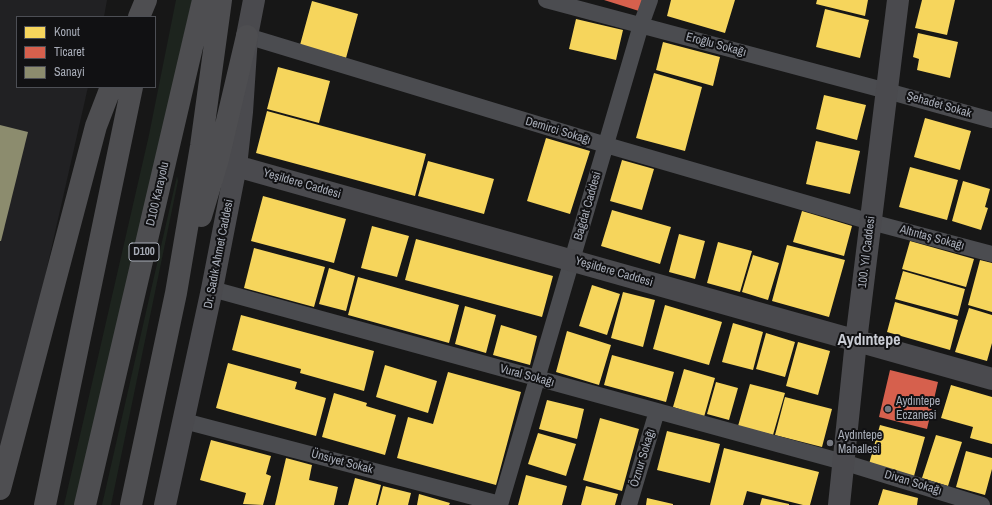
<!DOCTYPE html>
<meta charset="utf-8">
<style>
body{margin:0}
#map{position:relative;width:992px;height:505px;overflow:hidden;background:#171717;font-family:"Archivo Narrow",sans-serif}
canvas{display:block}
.legend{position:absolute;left:16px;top:16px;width:140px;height:72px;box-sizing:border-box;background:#111113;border:1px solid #4d4f55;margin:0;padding:5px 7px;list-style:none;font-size:12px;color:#a8adb8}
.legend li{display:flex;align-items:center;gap:8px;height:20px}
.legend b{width:20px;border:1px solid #4d4f55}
</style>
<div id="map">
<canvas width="992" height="505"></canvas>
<ul class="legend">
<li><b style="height:11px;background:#f6d55c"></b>Konut</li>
<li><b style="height:11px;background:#d6604d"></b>Ticaret</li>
<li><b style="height:11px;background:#8c8c6e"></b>Sanayi</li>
</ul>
</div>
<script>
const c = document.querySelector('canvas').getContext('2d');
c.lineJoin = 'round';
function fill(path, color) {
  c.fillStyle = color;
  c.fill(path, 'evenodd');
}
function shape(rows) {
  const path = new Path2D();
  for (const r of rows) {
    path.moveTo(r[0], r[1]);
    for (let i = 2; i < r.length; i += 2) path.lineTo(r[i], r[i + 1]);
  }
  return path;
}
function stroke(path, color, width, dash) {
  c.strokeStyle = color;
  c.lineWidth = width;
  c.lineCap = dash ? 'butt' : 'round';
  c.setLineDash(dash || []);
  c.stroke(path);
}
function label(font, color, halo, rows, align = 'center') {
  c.font = font + ' "Archivo Narrow",sans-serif';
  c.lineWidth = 4;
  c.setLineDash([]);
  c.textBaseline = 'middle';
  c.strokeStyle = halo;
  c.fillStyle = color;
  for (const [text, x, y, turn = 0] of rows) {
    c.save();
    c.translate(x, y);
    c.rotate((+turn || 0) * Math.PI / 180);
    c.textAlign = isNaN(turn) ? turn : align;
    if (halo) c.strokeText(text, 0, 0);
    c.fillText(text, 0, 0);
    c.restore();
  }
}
const built = shape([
 [0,0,107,0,104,17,17,17,17,87,88,87,0,475]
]);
const green = shape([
 [176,0,192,0,78,505,64,505,149,135],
 [177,176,178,181,111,505,102,505]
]);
const homes = shape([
 [671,0,735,0,725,33,667,16],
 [817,0,868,0,865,16,816,4],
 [922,0,955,0,947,35,915,28],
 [312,1,358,14,346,58,300,45],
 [825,9,869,20,860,58,816,47],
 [576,19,623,30,616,60,569,49],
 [918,33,958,42,950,78,917,70,919,59,913,57],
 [663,42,720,57,713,86,656,70],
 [278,67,330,81,319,123,267,109],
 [654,73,702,87,685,151,636,138],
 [824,95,866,105,857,140,816,129],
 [267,111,426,154,415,196,256,153],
 [925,118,971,131,960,170,914,157],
 [546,138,590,151,570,214,527,201],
 [816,141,860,151,850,194,806,184],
 [622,160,654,169,642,210,610,201],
 [428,161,494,179,484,214,418,196],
 [910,167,958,180,947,220,899,207],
 [963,181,990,189,985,207,988,208,981,230,952,221],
 [263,196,346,219,334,263,251,241],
 [612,210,671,227,660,264,601,246],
 [802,211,852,226,844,256,793,242],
 [372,226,409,236,397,277,361,268],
 [679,234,705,241,695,279,669,272],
 [416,239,553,276,542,317,405,280],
 [910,241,974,259,966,287,902,269],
 [718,242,752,251,740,292,707,283],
 [787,245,845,260,829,317,772,301],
 [254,248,325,267,314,307,244,288],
 [753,255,779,263,768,300,742,292],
 [980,260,992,263,992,312,968,305],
 [329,268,355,276,346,311,319,304],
 [903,271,965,289,958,316,895,299],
 [358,277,459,305,449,343,348,315],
 [592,285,620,294,607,335,579,326],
 [623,292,655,300,643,347,611,338],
 [895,302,958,320,950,350,887,332],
 [665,305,722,322,709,365,653,349],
 [465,306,496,315,486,353,455,344],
 [969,308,992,315,992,343,987,361,955,352],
 [241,315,374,351,364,391,300,373,301,369,232,350],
 [733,323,763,332,753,370,722,362],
 [501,325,537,336,530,365,493,355],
 [567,331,611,345,599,385,556,372],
 [766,333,795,342,785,377,756,369],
 [798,342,830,351,818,395,786,386],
 [612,355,674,372,666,402,604,385],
 [228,363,297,382,295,389,326,398,316,436,216,408],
 [385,365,437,381,428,413,376,397],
 [684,369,715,378,704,417,673,407],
 [448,372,521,392,496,485,397,458,408,417,433,424],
 [716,382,738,388,729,420,707,414],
 [750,384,785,393,773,435,738,426],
 [951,385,992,397,992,444,970,438,973,427,941,418],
 [334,393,367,403,366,406,396,415,385,455,322,437],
 [785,397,832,409,822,447,775,435],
 [547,400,584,409,577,439,539,429],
 [600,418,639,429,622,491,583,480],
 [880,425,925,437,914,476,869,464],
 [667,431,720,444,710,483,657,470],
 [538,433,576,444,566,476,528,464],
 [936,435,962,442,948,486,922,478],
 [211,440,271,456,266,474,271,476,263,505,243,504,246,493,200,480],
 [724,448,819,472,810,505,803,505,747,491,743,505,710,505],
 [966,451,992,458,992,469,985,495,956,487],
 [286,458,312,465,309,480,338,487,334,505,275,505],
 [526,475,567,486,562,505,518,505],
 [355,478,381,485,376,505,348,505],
 [383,486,411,493,408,505,378,505],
 [586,486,618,494,615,505,581,505],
 [883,489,918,498,917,505,878,505],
 [419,494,450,503,449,505,417,505],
 [647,498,673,504,673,505,646,505],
 [762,498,789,504,789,505,760,505]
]);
const shops = shape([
 [604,0,642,0,639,11],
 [890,370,938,382,927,429,879,417]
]);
const industry = shape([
 [0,125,28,132,1,241,0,241]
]);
const street = shape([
 [546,0,887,91,992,120],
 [247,36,606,145,871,222,992,254],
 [212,289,843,462,982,505],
 [184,421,500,504],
 [500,505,641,25,650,0],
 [629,505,657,411]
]);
const secondary = shape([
 [236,166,992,379],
 [165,505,212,289,236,166,242,112,247,36,254,0],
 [839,505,856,341,898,0]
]);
const highway = shape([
 [139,17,146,0],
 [201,216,218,159,247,36],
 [0,489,96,126,111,87],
 [45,505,132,87],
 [85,505,203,0],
 [131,505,176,293,201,146,221,0]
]);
const markers = [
 [888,409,4,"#757880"],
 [830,443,4,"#757880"]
];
const shields = [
 [144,252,30]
];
const shieldNames = [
 ["D100",144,252]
];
const streetNames = [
 ["Eroğlu Sokağı",716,45,15],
 ["Şehadet Sokak",939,105,16],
 ["Demirci Sokağı",558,131,17],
 ["Yeşildere Caddesi",302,184,16],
 ["D100 Karayolu",158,194,-77],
 ["Bağdat Caddesi",588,206,-74],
 ["Altıntaş Sokağı",932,238,15],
 ["100. Yıl Caddesi",867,252,-83],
 ["Dr. Sadık Ahmet Caddesi",219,254,-79],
 ["Yeşildere Caddesi",614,272,16],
 ["Vural Sokağı",527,376,15],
 ["Öznur Sokağı",643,458,-73],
 ["Ünsiyet Sokak",342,462,15],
 ["Divan Sokağı",913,483,17]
];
const poiNames = [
 ["Aydıntepe",896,402],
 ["Eczanesi",896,416],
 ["Aydıntepe",838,436],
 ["Mahallesi",838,450]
];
const districtNames = [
 ["Aydıntepe",869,341]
];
fill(built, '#212123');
fill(green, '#1d241e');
fill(homes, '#f6d55c');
fill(shops, '#d6604d');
fill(industry, '#8c8c6e');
stroke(street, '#4b4c50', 16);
stroke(secondary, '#4a4a4e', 22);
stroke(highway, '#4e4e51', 22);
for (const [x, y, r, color] of markers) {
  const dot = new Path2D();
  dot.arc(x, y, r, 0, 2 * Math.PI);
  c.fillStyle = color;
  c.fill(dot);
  stroke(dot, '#111113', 1.5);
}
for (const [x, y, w] of shields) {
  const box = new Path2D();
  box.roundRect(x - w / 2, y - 9, w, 18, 3);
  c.fillStyle = '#111113';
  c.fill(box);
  stroke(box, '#a8adb8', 1);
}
label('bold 11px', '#a8adb8', null, shieldNames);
label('12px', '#a8adb8', '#111113', streetNames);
label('12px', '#a8adb8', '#111113', poiNames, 'left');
label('bold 16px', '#c9ccd4', '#111113', districtNames);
</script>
